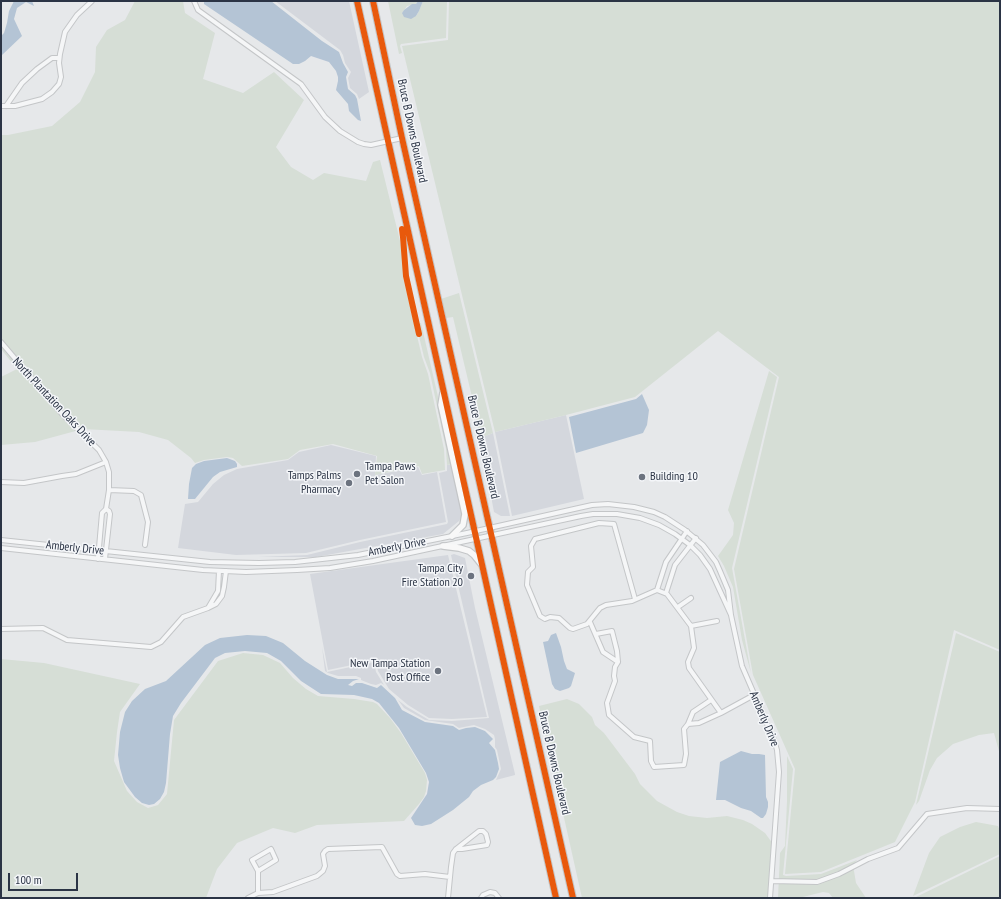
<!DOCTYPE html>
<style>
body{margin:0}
#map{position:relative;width:1001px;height:899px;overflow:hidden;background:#e6e8ea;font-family:"PT Sans Narrow",sans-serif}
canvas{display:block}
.frame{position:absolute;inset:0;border:2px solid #2b3445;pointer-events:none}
.scale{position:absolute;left:8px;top:873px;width:70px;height:18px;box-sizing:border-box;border:2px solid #2b3445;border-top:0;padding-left:5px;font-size:12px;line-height:14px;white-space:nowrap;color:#2b3445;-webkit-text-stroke:3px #f4f6f9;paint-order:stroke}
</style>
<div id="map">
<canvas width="1001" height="899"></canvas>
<div class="frame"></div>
<div class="scale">100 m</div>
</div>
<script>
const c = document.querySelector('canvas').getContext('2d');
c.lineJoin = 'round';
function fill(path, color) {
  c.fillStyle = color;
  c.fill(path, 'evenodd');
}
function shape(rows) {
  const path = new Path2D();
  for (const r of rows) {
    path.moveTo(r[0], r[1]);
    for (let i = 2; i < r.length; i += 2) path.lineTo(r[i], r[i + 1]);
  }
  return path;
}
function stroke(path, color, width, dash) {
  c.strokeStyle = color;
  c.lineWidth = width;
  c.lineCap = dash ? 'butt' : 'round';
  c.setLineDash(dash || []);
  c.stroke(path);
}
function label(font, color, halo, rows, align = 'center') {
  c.font = font + ' "PT Sans Narrow",sans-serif';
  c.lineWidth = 3;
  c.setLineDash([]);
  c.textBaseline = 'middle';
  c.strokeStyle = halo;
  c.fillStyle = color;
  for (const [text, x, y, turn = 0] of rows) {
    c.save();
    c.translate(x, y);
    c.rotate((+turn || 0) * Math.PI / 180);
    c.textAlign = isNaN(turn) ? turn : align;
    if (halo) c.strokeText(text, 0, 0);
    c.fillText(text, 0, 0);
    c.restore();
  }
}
const built = shape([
 [275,1,349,1,369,92,359,99,357,94,350,88,348,78,351,72,345,63,343,55,340,50],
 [566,415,584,499,512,516,495,432],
 [493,433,510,516,501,516,494,512,480,438],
 [331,445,376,456,375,475,418,467,422,475,437,472,446,522,360,540,306,553,236,555,178,548,185,504,198,502,213,484,224,475,237,469,288,460,299,452],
 [452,464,463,514,459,521,443,534,316,557,258,557,307,555,360,542,447,524,448,522,439,473,447,471,447,465],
 [454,554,465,558,475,608,515,774,515,775,496,780,501,769,497,750,495,747,495,739,494,735,485,729,474,725,459,728,453,724,425,720,404,708,398,700,407,707,429,720,452,721,489,718,451,555],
 [448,555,487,717,452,719,429,718,408,705,389,689,378,671,376,660,328,670,310,574],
 [322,647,327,672,374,662,376,672,384,685,381,683,376,685,371,684,361,680,361,678,356,676,338,676,328,673,325,671]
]);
const green = shape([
 [135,1,183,1,185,13,215,33,203,79,243,93,274,72,304,100,276,147,291,167,313,180,324,173,366,181,373,162,380,160,403,253,403,277,422,357,428,374,444,449,445,470,422,474,419,466,375,475,377,456,333,444,300,450,288,459,242,466,233,458,227,457,204,460,195,463,191,458,168,440,139,432,83,429,35,442,1,445,1,377,17,369,1,349,1,135,8,135,52,126,80,102,95,72,96,47,107,30,125,20],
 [388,1,418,1,416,4,407,6,402,13,416,16,419,11,423,1,447,1,446,38,401,44,400,46,402,53,399,54],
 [449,1,1000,1,1000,650,954,630,915,802,895,842,821,872,785,874,795,769,753,675,734,569,779,377,718,331,635,397,566,415,495,432,402,46,448,40],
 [459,293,493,433,480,438,473,401,453,317,446,318,441,299],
 [421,323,439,401,452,464,447,465,446,449,430,373,424,357,416,324],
 [769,371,777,377,732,568,751,673,742,640,733,587,724,566,718,556,733,535,734,523,728,510],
 [956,633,1000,652,1000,755,994,733,979,735,953,744,937,758,930,770,919,801,916,805],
 [243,653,263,655,280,663,293,678,306,689,318,696,354,699,373,702,377,704,390,718,401,733,425,773,427,780,426,791,424,797,419,804,404,821,317,825,295,833,273,828,237,843,217,869,206,898,1,898,1,659,44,663,140,684,120,712,117,732,114,761,127,791,137,802,148,808,158,805,167,794,174,720,218,661],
 [567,699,579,704,592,717,595,725,604,733,635,774,640,784,657,801,677,812,689,816,707,818,727,816,743,820,752,824,765,833,773,844,770,898,582,898,539,706],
 [787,756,793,769,783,875,786,876,821,874,857,860,853,865,856,883,866,898,833,898,829,893,823,892,799,898,778,898,780,853,785,846,787,801],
 [976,822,998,826,1000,831,1000,854,913,896,929,853,940,837,960,827],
 [1000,856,1000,898,914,898]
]);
const water = shape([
 [14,1,32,1,34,6,26,2,17,8,14,19,22,36,1,56,1,36,4,33,7,23,9,11],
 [204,1,271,1,322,41,339,52,343,63,348,72,346,77,348,89,355,95,357,99,361,121,358,120,349,111,348,104,336,90,338,81,338,77,336,71,329,62,311,56,305,61,299,64,293,64,204,4],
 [418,1,423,1,419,11,416,16,411,19,404,17,402,13,404,10,412,4,416,4],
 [642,394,649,410,647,425,643,433,576,453,569,417,636,399],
 [227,458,235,461,237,464,237,467,220,472,213,477,195,499,188,499,189,484,192,468,196,464,204,461],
 [556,633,561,647,564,661,567,669,575,673,571,686,569,688,560,691,555,689,552,684,543,642,548,641,551,635],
 [247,635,266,636,283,643,305,661,327,675,338,679,359,679,353,681,348,685,352,686,356,683,362,683,377,688,381,685,395,698,402,710,425,722,453,726,459,730,466,728,475,727,485,731,493,739,489,743,495,750,498,763,499,769,496,777,493,780,481,785,473,791,469,797,453,810,431,824,422,826,415,825,411,818,427,794,429,782,426,773,399,728,379,703,372,699,354,695,321,694,301,681,281,661,267,653,245,651,225,653,215,658,181,703,173,716,170,734,166,783,164,792,160,799,154,804,149,805,142,803,135,797,124,782,120,768,118,755,120,732,125,712,132,701,145,689,166,681,205,645,220,638],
 [741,751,752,754,759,754,765,755,766,797,768,802,768,807,766,814,763,818,761,818,751,811,741,808,725,800,716,800,720,762]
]);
const street = shape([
 [194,1,198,10,301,84,325,117,340,131,358,142,364,144,371,145,402,138],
 [1,106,15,106,42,99,52,92,59,84,61,77,59,63,60,54,65,32,77,15,92,1],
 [6,106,22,83,37,69,52,58,59,58],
 [1,342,62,414,99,450,106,462,109,472,109,490,106,509,102,513,98,559],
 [1,482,24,483,62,476,76,474,106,462],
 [109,490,134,491,141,495,148,522,145,545],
 [1,540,210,562,259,563,295,562,358,555,467,533,592,505,608,504,634,507,654,512,665,517,685,530,703,545,716,562,720,571,728,590,731,615,742,666,774,740,777,750,779,772,770,898],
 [1,548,203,570,246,572,297,570,330,568,373,561,581,516,593,514,617,514,640,518,659,525,675,534,690,545,700,555,710,569,731,615],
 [105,559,110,514,109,511,106,509],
 [219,571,218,591,208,608,216,604,222,596,224,587,226,571],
 [657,590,666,562,687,531],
 [666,593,675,565,696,538],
 [635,599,614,524,599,523,535,539,531,546,533,567,528,572,527,585,540,616,545,619,550,617,559,618,570,628,573,629,587,624,600,608,606,605,632,601,657,590,667,594,691,626,694,648,688,662,689,668,721,713,754,695],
 [678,607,691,598],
 [590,622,603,652,618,662,615,667,614,676,615,681,607,703,609,715,634,737,650,741,651,761,654,767,684,765,686,754,684,729,688,724,693,712,711,700],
 [691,626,717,621],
 [1,629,43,628,67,640,151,647,161,642,183,617,208,608],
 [596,634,612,631,617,651,618,662],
 [688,724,699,723,721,713],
 [258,871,252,860,271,849,276,860,258,871,258,893],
 [772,881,817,882,839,874,868,859,898,848,927,814,967,808,1000,809],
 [248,898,258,893,273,892,317,876,323,871,325,866,323,854,325,851,328,849,382,847,397,874,400,876,425,874,450,877],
 [448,898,451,867,453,853,456,849,479,831,483,831,486,834,488,842,487,845,462,849,456,849],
 [481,898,483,895,490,892,495,893,499,898]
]);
const secondary = shape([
 [357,1,556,898],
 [373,1,402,138,573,898],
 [443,393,441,405,465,514,463,525,452,536],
 [443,546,459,548,469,551,474,555,482,565]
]);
const cycleway = shape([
 [357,1,556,898],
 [373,1,402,138,573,898],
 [402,229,403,237,406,276,419,334]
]);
const markers = [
 [357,474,4,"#6c737f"],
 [642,477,4,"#6c737f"],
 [349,483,4,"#6c737f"],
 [471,576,4,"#6c737f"],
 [438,671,4,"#6c737f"]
];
const streetNames = [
 ["Bruce B Downs Boulevard",412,131,78],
 ["North Plantation Oaks Drive",54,402,47],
 ["Bruce B Downs Boulevard",483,447,77],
 ["Amberly Drive",397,547,-11],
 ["Amberly Drive",75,548,6],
 ["Amberly Drive",764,719,67],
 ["Bruce B Downs Boulevard",554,763,77]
];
const poiNames = [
 ["Tampa Paws",365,467,"left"],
 ["Pet Salon",365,481,"left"],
 ["Tamps Palms",341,476],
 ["Pharmacy",341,490],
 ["Building 10",650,477,"left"],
 ["Tampa City",463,569],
 ["Fire Station 20",463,583],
 ["New Tampa Station",430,664],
 ["Post Office",430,678]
];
fill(built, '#d4d7dd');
fill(green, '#d6ded6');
fill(water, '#b4c4d5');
stroke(street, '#c4c6c8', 6);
stroke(secondary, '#c4c6c8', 8);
stroke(street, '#f5f6f7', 4);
stroke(secondary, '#f8f8f8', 5.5);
stroke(cycleway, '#e8590c', 6);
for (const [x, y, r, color] of markers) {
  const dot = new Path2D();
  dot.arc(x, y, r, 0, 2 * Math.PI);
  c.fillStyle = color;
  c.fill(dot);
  stroke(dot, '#f4f6f9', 1.5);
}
label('12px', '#2b3445', '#f4f6f9', streetNames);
label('12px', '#2b3445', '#f4f6f9', poiNames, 'right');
</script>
